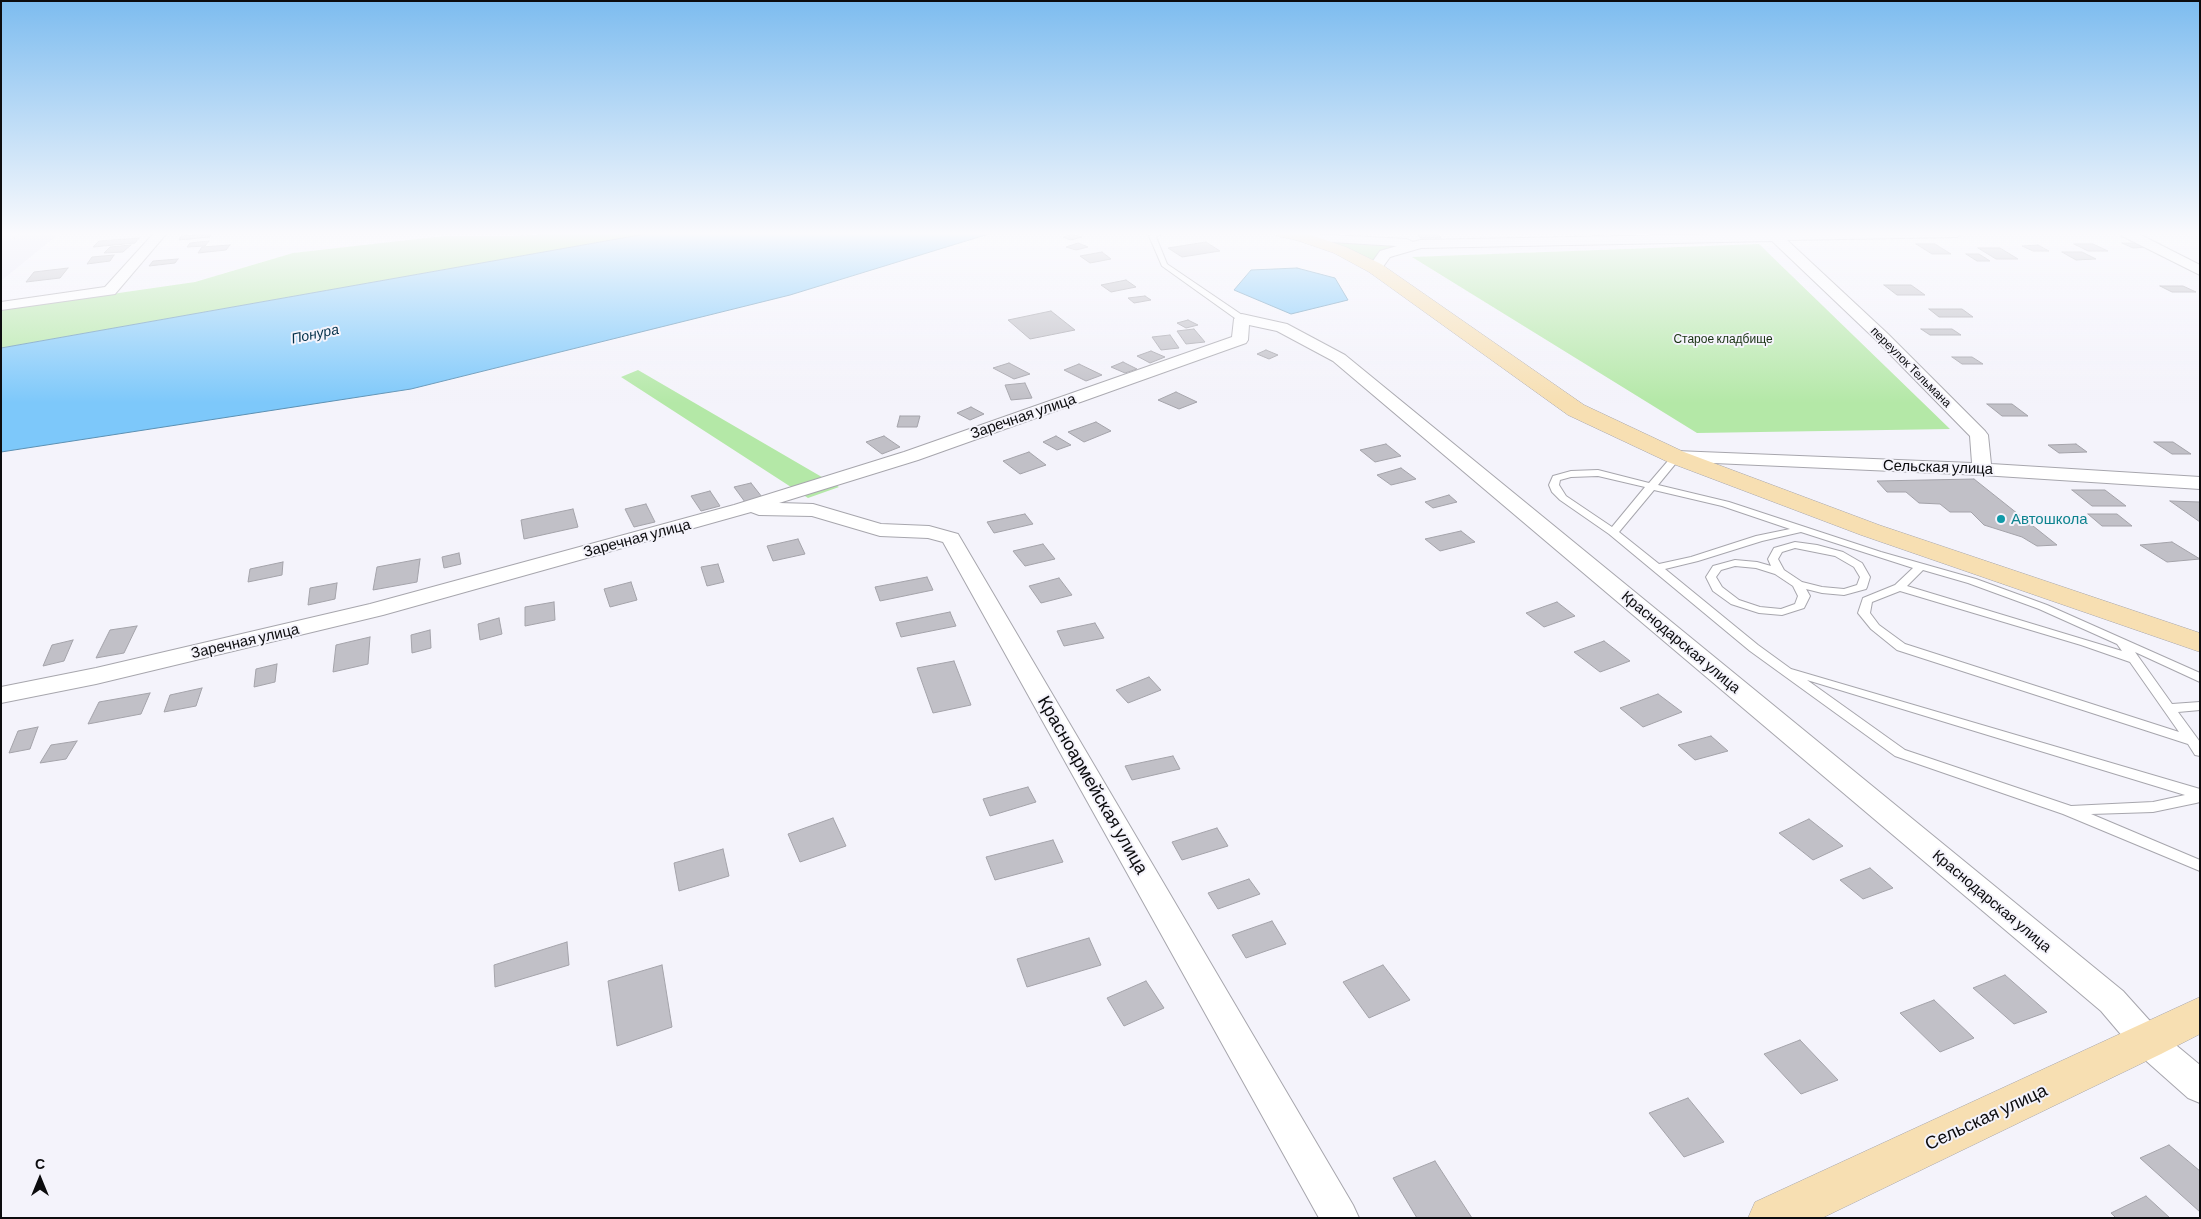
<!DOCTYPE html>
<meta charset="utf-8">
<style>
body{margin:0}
#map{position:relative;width:2201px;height:1219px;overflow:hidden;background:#f4f3fb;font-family:Barlow,sans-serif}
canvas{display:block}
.frame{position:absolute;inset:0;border:2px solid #0c0c0e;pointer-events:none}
.north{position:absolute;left:15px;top:1154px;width:50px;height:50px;-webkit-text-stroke:4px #f4f3fb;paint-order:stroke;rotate:0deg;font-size:14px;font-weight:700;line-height:20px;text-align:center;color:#0c0c0e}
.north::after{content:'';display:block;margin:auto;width:18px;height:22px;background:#0c0c0e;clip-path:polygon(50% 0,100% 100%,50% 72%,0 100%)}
</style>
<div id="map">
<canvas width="2201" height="1219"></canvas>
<div class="frame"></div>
<div class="north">С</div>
</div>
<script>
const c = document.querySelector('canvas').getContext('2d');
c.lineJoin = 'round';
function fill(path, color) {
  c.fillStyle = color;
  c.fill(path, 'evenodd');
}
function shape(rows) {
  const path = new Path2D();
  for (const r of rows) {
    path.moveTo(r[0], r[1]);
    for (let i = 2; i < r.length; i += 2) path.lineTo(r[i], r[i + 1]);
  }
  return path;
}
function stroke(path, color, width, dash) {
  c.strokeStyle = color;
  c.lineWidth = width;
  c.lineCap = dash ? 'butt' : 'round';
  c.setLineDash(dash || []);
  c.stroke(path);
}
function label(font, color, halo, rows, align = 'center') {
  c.font = font + ' Barlow,sans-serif';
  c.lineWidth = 4;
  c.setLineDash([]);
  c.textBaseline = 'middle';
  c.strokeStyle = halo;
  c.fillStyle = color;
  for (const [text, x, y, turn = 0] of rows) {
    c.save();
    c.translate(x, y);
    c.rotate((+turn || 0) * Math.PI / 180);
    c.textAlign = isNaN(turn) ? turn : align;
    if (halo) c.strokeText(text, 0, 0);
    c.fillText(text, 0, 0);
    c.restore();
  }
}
const built = shape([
 [1,233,60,233,1,281]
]);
const green = shape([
 [558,233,651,233,1,348,1,310,195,282,293,253,444,236,515,236],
 [1299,236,1420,244,1385,254,1375,268],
 [1759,244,1950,429,1697,433,1412,257],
 [638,370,839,487,808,498,621,377]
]);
const water = shape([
 [651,233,992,233,790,295,411,389,1,452,1,348,651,233],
 [1297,268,1335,278,1348,300,1291,314,1234,290,1251,270,1297,268]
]);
const building = shape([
 [212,233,210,237,179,240,181,236,212,233],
 [1417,233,1438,233,1441,238,1420,238,1417,233],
 [1072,234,1082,237,1071,240,1063,237,1072,234],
 [139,238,135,243,93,247,99,241,139,238],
 [209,241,205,246,187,247,190,243,209,241],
 [1206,242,1220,251,1182,257,1168,248,1206,242],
 [1078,243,1088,247,1076,250,1066,247,1078,243],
 [2122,243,2138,243,2148,247,2133,248,2122,243],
 [1916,244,1935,244,1951,254,1932,254,1916,244],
 [2074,244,2093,244,2108,251,2088,251,2074,244],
 [131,245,123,252,104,253,110,247,131,245],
 [230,245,226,250,198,253,202,247,230,245],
 [2038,245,2049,251,2033,251,2022,246,2038,245],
 [1978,248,2000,248,2018,259,1996,259,1978,248],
 [1102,252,1111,259,1090,263,1080,256,1102,252],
 [2062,252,2082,252,2096,259,2076,260,2062,252],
 [1966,254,1979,254,1990,261,1977,261,1966,254],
 [114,255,110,261,87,264,92,257,114,255],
 [178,259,175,263,149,266,153,261,178,259],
 [68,268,60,278,26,282,34,272,68,268],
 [1126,280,1136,287,1111,292,1101,285,1126,280],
 [1884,285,1911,285,1925,295,1897,295,1884,285],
 [2160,286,2183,286,2196,292,2172,292,2160,286],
 [1145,296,1151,300,1134,303,1128,298,1145,296],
 [1929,309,1962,309,1973,317,1939,317,1929,309],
 [1051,311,1075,330,1030,339,1008,320,1051,311],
 [1188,320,1198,325,1186,328,1177,323,1188,320],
 [1194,329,1205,342,1186,344,1177,331,1194,329],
 [1921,329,1952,329,1961,335,1930,335,1921,329],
 [1170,335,1179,348,1161,350,1152,337,1170,335],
 [1266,350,1278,355,1269,359,1257,354,1266,350],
 [1151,351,1165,357,1150,363,1137,356,1151,351],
 [1952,357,1972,357,1983,364,1962,364,1952,357],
 [1123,362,1137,369,1125,373,1111,367,1123,362],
 [1009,363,1030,374,1014,379,993,368,1009,363],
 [1079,364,1102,375,1086,381,1064,370,1079,364],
 [1025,383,1032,398,1011,400,1005,385,1025,383],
 [1176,392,1197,402,1179,409,1158,400,1176,392],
 [1987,404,2012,404,2028,416,2002,416,1987,404],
 [971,407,984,414,970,420,957,413,971,407],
 [900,416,920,416,917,427,897,427,900,416],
 [1096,422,1111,431,1084,442,1068,432,1096,422],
 [884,436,900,447,882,454,866,442,884,436],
 [1056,436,1071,445,1057,450,1043,442,1056,436],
 [2154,442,2173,442,2191,454,2172,454,2154,442],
 [1386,444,1401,456,1375,462,1360,450,1386,444],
 [2076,444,2087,452,2059,453,2048,445,2076,444],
 [1029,452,1046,465,1020,474,1003,461,1029,452],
 [1401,468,1416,479,1391,485,1377,475,1401,468],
 [1974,479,2057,545,2037,546,2022,537,1984,525,1971,512,1950,512,1940,504,1919,503,1906,492,1887,492,1877,481,1974,479],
 [751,483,762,497,745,502,734,487,751,483],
 [2072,490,2105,490,2126,506,2092,506,2072,490],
 [710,491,720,506,701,511,691,496,710,491],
 [1449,495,1457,502,1433,508,1425,502,1449,495],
 [2170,501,2200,502,2200,522,2170,501],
 [646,504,655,522,634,527,625,509,646,504],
 [573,509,578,527,524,539,521,520,573,509],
 [1025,514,1033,524,994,533,987,522,1025,514],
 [2088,514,2117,514,2132,526,2102,526,2088,514],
 [1461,531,1475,542,1440,551,1425,539,1461,531],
 [798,539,805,554,773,561,767,546,798,539],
 [2172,542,2200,559,2167,562,2140,545,2172,542],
 [1043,544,1055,559,1025,566,1013,551,1043,544],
 [459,553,461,564,444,568,442,557,459,553],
 [420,559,417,582,373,590,377,567,420,559],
 [283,562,282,575,248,582,250,569,283,562],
 [718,564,724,582,707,586,701,567,718,564],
 [927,577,933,590,880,601,875,587,927,577],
 [1059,578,1072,595,1041,603,1029,586,1059,578],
 [631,582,637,600,610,607,604,589,631,582],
 [337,583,335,599,308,605,310,588,337,583],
 [554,602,555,620,525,626,525,607,554,602],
 [1557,602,1575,616,1544,627,1526,613,1557,602],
 [950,612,956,626,901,637,896,623,950,612],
 [499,618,502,634,480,640,478,624,499,618],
 [1095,623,1104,638,1064,646,1057,631,1095,623],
 [137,626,124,653,96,658,110,630,137,626],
 [430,630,431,648,412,653,411,635,430,630],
 [370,637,368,664,333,672,336,645,370,637],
 [73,640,64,661,43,666,52,645,73,640],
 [1604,641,1630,661,1600,672,1574,652,1604,641],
 [954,661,971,705,933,713,917,668,954,661],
 [277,664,275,682,254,687,256,669,277,664],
 [1149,677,1161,690,1128,703,1116,690,1149,677],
 [202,688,196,706,164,712,170,695,202,688],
 [150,693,141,714,88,724,99,702,150,693],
 [1658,694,1682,712,1643,727,1620,708,1658,694],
 [38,727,30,749,9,753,18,731,38,727],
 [1711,736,1728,751,1695,760,1678,745,1711,736],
 [77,741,66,759,40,763,51,745,77,741],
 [1173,756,1180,769,1132,780,1125,766,1173,756],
 [1028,787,1036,802,990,816,983,799,1028,787],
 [833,818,846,846,800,862,788,834,833,818],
 [1809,819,1843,846,1813,860,1779,833,1809,819],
 [1217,828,1228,846,1182,860,1172,842,1217,828],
 [1053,840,1063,862,995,880,986,857,1053,840],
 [723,849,729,876,679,891,674,863,723,849],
 [1870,868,1893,888,1863,899,1840,880,1870,868],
 [1249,879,1260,894,1218,909,1208,893,1249,879],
 [1272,921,1286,944,1246,958,1232,935,1272,921],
 [1089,938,1101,965,1027,987,1017,959,1089,938],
 [567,942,569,965,495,987,494,965,567,942],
 [662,965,672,1027,617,1046,608,981,662,965],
 [1383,965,1410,1000,1369,1018,1343,982,1383,965],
 [2005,975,2047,1012,2014,1024,1973,988,2005,975],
 [1146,981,1164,1008,1124,1026,1107,998,1146,981],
 [1934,1000,1974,1038,1940,1052,1900,1013,1934,1000],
 [1800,1040,1838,1080,1801,1094,1764,1054,1800,1040],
 [1688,1098,1724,1142,1684,1157,1649,1113,1688,1098],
 [2169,1145,2200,1171,2200,1212,2140,1158,2169,1145],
 [1435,1161,1472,1218,1417,1218,1393,1178,1435,1161],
 [2146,1196,2170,1218,2116,1218,2111,1213,2146,1196]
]);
const path = shape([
 [14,238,20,233]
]);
const lane = shape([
 [1155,233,1163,233,1156,237,1167,264,1245,317,1245,321,1239,321,1162,266,1149,236,1155,233],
 [1676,454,1681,457,1658,485,1729,502,1881,552,1976,579,2047,605,2200,673,2200,682,2135,652,2172,704,2200,702,2200,710,2178,712,2200,742,2200,756,2195,755,2188,744,1897,650,1871,629,1858,613,1863,598,1895,585,1913,568,1801,532,1762,541,1698,561,1665,569,1758,645,1791,669,2200,789,2200,802,2196,803,2153,812,2091,814,2200,860,2200,871,2063,814,1895,756,1750,651,1609,534,1560,500,1552,492,1549,485,1553,476,1571,471,1598,470,1649,483,1673,455,1676,454],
 [1598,476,1645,487,1612,527,1566,496,1559,485,1560,480,1571,477,1598,476],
 [1654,490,1722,506,1790,529,1756,536,1691,557,1659,564,1619,532,1654,490],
 [1923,570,1968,583,2039,609,2117,644,2122,651,1907,586,1923,570],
 [1900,591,2081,645,2130,662,2179,732,1905,644,1879,625,1870,613,1872,602,1900,591],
 [1807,680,2185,795,2153,802,2071,806,1905,750,1807,680],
 [1795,542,1817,545,1843,552,1862,563,1870,577,1867,587,1866,589,1844,595,1822,593,1806,589,1810,596,1804,608,1782,615,1759,613,1731,604,1713,591,1706,577,1713,566,1735,560,1757,562,1771,566,1768,559,1774,548,1795,542],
 [1795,548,1835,556,1854,567,1860,577,1857,585,1844,589,1822,587,1802,582,1784,570,1778,559,1782,552,1795,548],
 [1735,566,1756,568,1775,574,1793,586,1798,596,1795,604,1781,609,1760,607,1739,600,1722,587,1716,577,1721,570,1735,566]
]);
const street = shape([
 [154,233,167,233,115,294,1,310,1,302,105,287,154,233],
 [1294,233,1407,239,1413,242,1420,240,1772,233,1963,233,1957,237,1787,240,1888,334,1985,431,1988,435,1991,464,2200,477,2200,489,1982,475,1669,461,1667,457,1669,453,1676,451,1972,463,1970,436,1876,340,1772,241,1421,248,1390,257,1380,271,1375,272,1368,268,1380,251,1397,246,1299,240,1294,239,1293,236,1294,233],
 [2121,233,2137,233,2200,265,2200,275,2122,236,2121,233],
 [1242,314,1287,324,1345,355,2123,991,2159,1031,2200,1065,2200,1103,2188,1098,2135,1051,2101,1011,1333,361,1277,331,1249,325,1248,340,1246,343,918,460,779,503,813,504,881,524,929,526,958,534,1353,1205,1359,1218,1319,1218,943,542,928,538,880,536,812,516,759,515,751,512,383,615,96,684,1,703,1,687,96,668,370,604,734,505,904,452,1232,337,1234,319,1237,316,1242,314]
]);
const secondary = shape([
 [1275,233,1305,233,1346,247,1381,264,1584,405,1684,452,1879,525,2200,633,2200,652,1861,535,1668,462,1568,415,1369,272,1334,253,1296,240,1277,236,1275,233],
 [2200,997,2200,1034,2161,1054,1822,1218,1748,1218,1755,1202,2200,997]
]);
const markers = [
 [2001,519,5,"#0f9aa8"]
];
const farParknames = [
 ["Старое кладбище",1723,339]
];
const farStreetnames = [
 ["переулок Тельмана",1911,367,45]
];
const farWaternames = [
 ["Понура",315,334,-12]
];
const streetNames = [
 ["Заречная улица",1023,416,-19],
 ["Сельская улица",1938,467,2],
 ["Заречная улица",637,538,-15],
 ["Заречная улица",245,641,-13],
 ["Краснодарская улица",1681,642,40],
 ["Краснодарская улица",1992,901,40]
];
const cultureNames = [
 ["Автошкола",2011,519]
];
const nearStreetnames = [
 ["Красноармейская улица",1093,785,60],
 ["Сельская улица",1986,1117,-25]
];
fill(built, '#e8e7f5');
fill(green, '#b4e8a7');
fill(water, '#7dc8fa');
stroke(water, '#5b90b3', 1);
fill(building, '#c1c0c7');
stroke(building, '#a4a3aa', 1);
stroke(lane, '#a7a6ad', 2);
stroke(street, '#a7a6ad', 2);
stroke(secondary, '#a7a6ad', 1);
stroke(path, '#908f94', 2, [0.5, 2.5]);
fill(lane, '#fff');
fill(street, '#fff');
fill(secondary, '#f7dfb2');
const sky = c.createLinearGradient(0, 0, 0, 403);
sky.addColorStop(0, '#7dbcef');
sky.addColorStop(0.58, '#fafafd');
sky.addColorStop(1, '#fafafd00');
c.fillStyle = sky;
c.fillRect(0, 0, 2201, 403);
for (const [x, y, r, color] of markers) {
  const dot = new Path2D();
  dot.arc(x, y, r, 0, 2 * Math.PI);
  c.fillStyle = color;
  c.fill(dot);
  stroke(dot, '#f4f3fb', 2);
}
label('12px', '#173110', '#f4f3fb', farParknames);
label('12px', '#0c0c0e', '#f4f3fb', farStreetnames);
label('italic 14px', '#033049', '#f4f3fb', farWaternames);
label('15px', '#0c0c0e', '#f4f3fb', streetNames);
label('15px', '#0d838f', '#f4f3fb', cultureNames, 'left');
label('18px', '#0c0c0e', '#f4f3fb', nearStreetnames);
</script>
